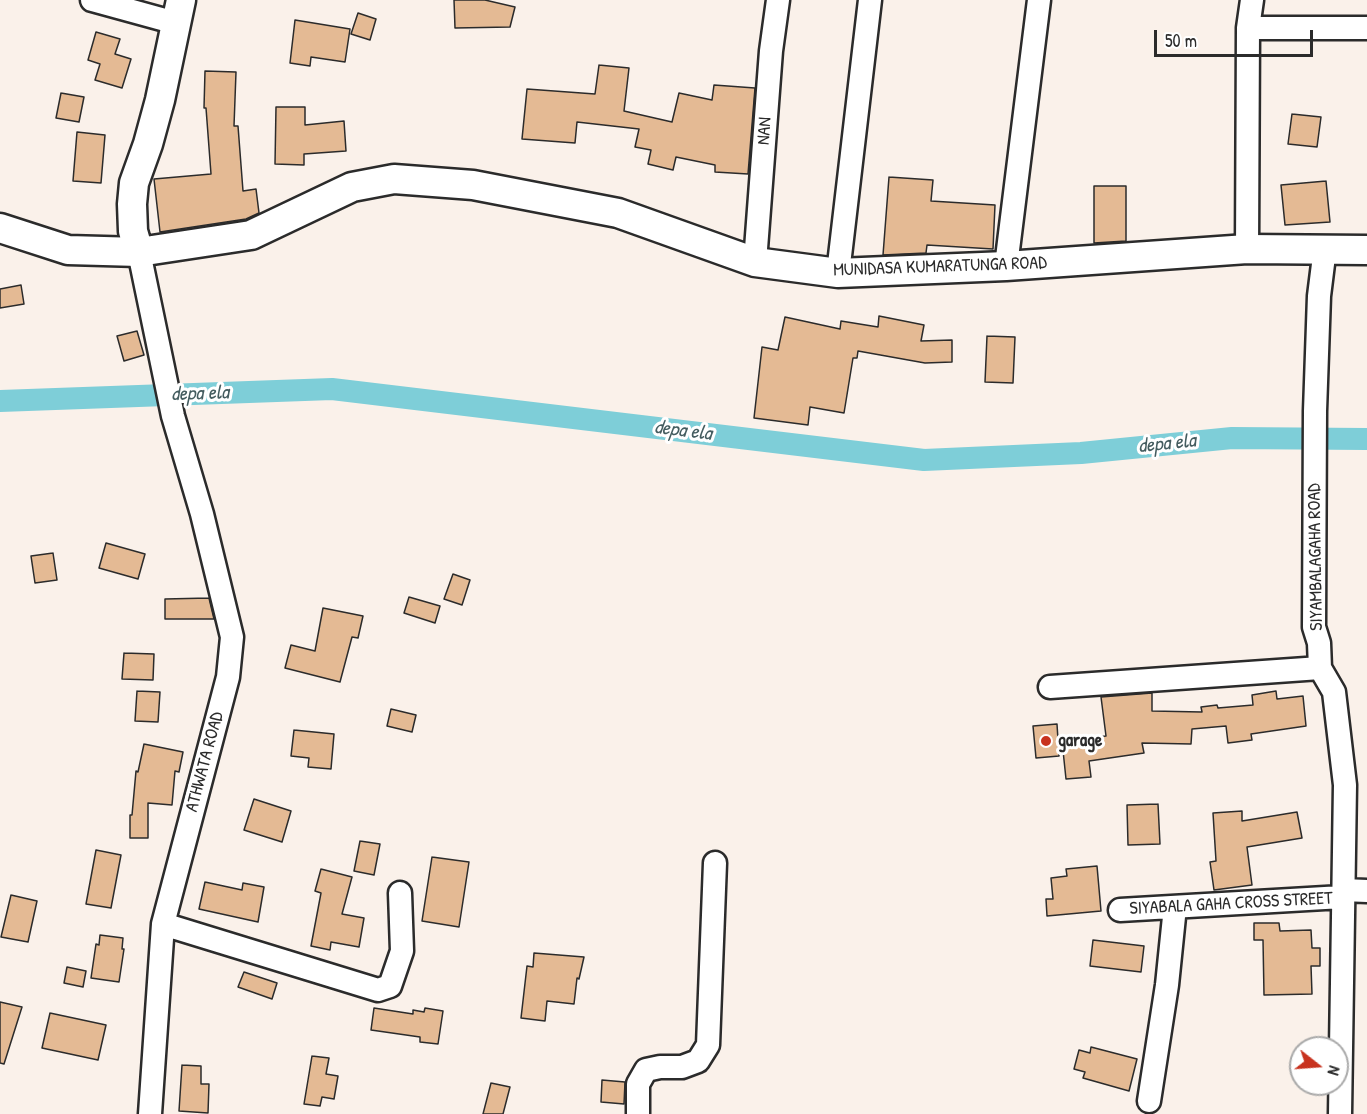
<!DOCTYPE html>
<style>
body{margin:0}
#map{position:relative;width:1367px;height:1114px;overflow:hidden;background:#faf1ea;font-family:"Patrick Hand",sans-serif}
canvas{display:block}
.north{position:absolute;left:1289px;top:1036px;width:60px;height:60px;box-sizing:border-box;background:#fff;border:2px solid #aaa;border-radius:50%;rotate:107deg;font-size:16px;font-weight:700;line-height:24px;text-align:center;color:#2b2b2b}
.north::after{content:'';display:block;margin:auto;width:21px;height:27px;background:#c8321e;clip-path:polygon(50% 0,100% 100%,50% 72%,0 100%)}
.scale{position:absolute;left:1154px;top:30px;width:159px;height:27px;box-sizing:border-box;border:3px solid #2b2b2b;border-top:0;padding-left:8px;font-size:18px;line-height:21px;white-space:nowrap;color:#2b2b2b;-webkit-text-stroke:4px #fff;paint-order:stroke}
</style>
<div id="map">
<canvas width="1367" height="1114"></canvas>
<div class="north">N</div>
<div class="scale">50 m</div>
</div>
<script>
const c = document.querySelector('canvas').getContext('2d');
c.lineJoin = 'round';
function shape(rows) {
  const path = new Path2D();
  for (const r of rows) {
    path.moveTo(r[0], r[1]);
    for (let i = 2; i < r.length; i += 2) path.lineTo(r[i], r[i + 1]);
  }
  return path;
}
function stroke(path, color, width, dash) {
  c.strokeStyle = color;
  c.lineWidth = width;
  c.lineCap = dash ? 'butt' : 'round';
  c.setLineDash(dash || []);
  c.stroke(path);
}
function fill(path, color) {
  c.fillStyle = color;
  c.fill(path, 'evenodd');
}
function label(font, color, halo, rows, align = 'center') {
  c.font = font + ' "Patrick Hand",sans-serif';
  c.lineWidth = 6;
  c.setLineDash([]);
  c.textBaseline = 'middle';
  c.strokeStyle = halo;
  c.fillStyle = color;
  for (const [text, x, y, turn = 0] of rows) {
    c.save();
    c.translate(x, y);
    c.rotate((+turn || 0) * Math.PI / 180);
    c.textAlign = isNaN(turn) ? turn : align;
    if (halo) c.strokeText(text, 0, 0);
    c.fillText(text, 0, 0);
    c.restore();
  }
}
const canal = shape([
 [0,401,332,389,924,460,1081,453,1232,438,1367,439]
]);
const building = shape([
 [454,0,485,0,515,7,510,27,455,28,454,0],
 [358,13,376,19,370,40,351,34,358,13],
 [295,20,350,29,345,62,311,57,310,66,290,63,295,20],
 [96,32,120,39,115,54,131,59,122,88,95,80,100,64,88,60,96,32],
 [599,65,629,68,624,111,672,122,679,93,712,100,714,85,755,88,748,174,715,172,715,165,676,157,673,170,648,164,651,150,635,147,639,129,577,122,575,143,522,139,527,89,595,94,599,65],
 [205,71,236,72,234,126,238,126,243,191,256,189,259,213,246,219,160,232,154,179,211,174,206,108,204,108,205,71],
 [61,93,84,97,79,122,56,118,61,93],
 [276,107,305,107,305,125,344,121,346,151,304,154,304,165,275,164,276,107],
 [1292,114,1321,117,1317,147,1288,144,1292,114],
 [77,132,105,135,101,183,73,181,77,132],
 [889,177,933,180,931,201,995,205,993,249,927,245,926,253,883,255,889,177],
 [1326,181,1330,222,1285,225,1281,185,1326,181],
 [1094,186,1126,186,1126,241,1094,243,1094,186],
 [21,285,24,304,0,308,0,289,21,285],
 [879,316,924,325,921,341,952,340,952,362,925,363,858,351,857,358,853,358,844,413,810,407,808,425,754,418,762,347,778,350,785,317,840,329,841,321,878,327,879,316],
 [137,331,144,355,124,361,117,336,137,331],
 [987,336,1015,337,1013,383,985,382,987,336],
 [106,543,145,554,138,579,99,568,106,543],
 [53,553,57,580,35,583,31,556,53,553],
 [453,574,470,580,462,605,444,599,453,574],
 [409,597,440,606,435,623,404,613,409,597],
 [209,598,214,619,165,619,165,599,209,598],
 [323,608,363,616,358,638,352,637,340,682,285,668,291,645,315,651,323,608],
 [124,653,154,654,153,680,122,679,124,653],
 [137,691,160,692,158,722,135,721,137,691],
 [1276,691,1277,699,1303,696,1306,726,1251,734,1252,740,1228,743,1226,726,1192,729,1191,744,1142,743,1144,753,1089,761,1091,777,1066,779,1062,741,1106,736,1101,697,1152,693,1152,711,1202,712,1201,707,1217,705,1218,708,1253,705,1252,695,1276,691],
 [391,709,416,715,412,732,387,726,391,709],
 [1057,724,1059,756,1036,758,1033,726,1057,724],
 [294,730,334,734,331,769,308,767,309,758,291,756,294,730],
 [144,744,183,752,179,772,175,771,172,805,148,803,148,838,130,838,130,815,132,815,136,771,138,772,144,744],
 [254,799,291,811,282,842,244,830,254,799],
 [1158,804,1160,844,1128,845,1127,805,1158,804],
 [1242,811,1242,821,1297,812,1302,838,1247,847,1252,885,1214,890,1210,862,1216,861,1213,813,1242,811],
 [360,841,380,844,374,875,354,871,360,841],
 [96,850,121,855,111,908,86,904,96,850],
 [432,857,469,862,459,927,422,921,432,857],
 [1097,866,1101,911,1047,916,1046,899,1053,899,1051,878,1067,876,1066,869,1097,866],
 [321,869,352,877,342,914,364,918,359,947,331,942,330,950,311,946,321,893,315,891,321,869],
 [205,882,242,890,243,883,264,887,258,922,199,909,205,882],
 [11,895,37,901,28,942,1,937,11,895],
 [1254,923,1279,923,1280,931,1311,930,1312,948,1320,948,1320,966,1311,966,1312,994,1264,995,1263,940,1254,940,1254,923],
 [100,935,123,938,122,949,124,949,119,982,91,978,96,944,99,945,100,935],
 [1093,940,1144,946,1141,972,1090,966,1093,940],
 [534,953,584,957,579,979,577,978,574,1004,547,1001,545,1021,521,1018,527,966,533,967,534,953],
 [67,967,86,971,83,987,64,983,67,967],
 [244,972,277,983,272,999,238,987,244,972],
 [0,1002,22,1007,4,1064,0,1063,0,1002],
 [374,1008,413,1014,413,1010,424,1012,425,1008,443,1011,438,1044,420,1042,420,1037,371,1030,374,1008],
 [50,1013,106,1025,98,1060,42,1048,50,1013],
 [1091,1047,1137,1059,1129,1091,1083,1078,1085,1072,1074,1069,1079,1050,1090,1053,1091,1047],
 [312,1056,329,1058,326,1074,338,1076,334,1099,322,1097,320,1106,304,1104,312,1056],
 [182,1065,201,1066,201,1084,209,1084,208,1113,179,1111,182,1065],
 [602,1080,625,1082,624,1104,601,1102,602,1080],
 [491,1083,510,1087,503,1114,483,1114,491,1083]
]);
const minor = shape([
 [92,0,176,23],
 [1248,28,1367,28],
 [1325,248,1319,296,1315,411,1314,627,1319,643,1320,668,1334,692,1345,785,1340,1114],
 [1247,249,1248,28,1252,0],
 [139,252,173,416,202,514,232,637,228,677,163,924,150,1114],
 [755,262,771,51,778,0],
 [1006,266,1039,0],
 [838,273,870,0],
 [1050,687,1320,668],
 [1343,890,1367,891],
 [1120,910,1342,897],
 [163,924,378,990,390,986,402,951,400,893],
 [1149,1101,1167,985,1175,907],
 [638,1114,638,1084,646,1070,660,1067,682,1067,698,1061,708,1045,715,863]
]);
const tertiary = shape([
 [0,228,68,250,139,252,251,235,352,187,394,179,473,185,618,213,755,262,838,273,1006,266,1247,249,1367,250],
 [139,252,133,231,132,204,134,183,148,144,160,100,181,0]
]);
const markers = [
 [1046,741,6,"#c8321e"]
];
const streetNames = [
 ["NAN",765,131,-86],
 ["MUNIDASA KUMARATUNGA ROAD",940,267,-2],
 ["SIYAMBALAGAHA ROAD",1316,557,-91],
 ["ATHWATA ROAD",205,762,-75],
 ["SIYABALA GAHA CROSS STREET",1231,904,-3]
];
const poiNames = [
 ["garage",1058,741]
];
const waterNames = [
 ["depa ela",200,394,-2],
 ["depa ela",683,431,7],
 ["depa ela",1167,444,-6]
];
stroke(canal, '#7eced8', 22);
fill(building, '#e4ba94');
stroke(building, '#2b2b2b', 1.5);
stroke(minor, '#2b2b2b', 27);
stroke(tertiary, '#2b2b2b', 33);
stroke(minor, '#fff', 22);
stroke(tertiary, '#fff', 28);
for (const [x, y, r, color] of markers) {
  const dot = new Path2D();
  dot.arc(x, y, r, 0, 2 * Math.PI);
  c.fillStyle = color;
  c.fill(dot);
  stroke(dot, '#fff', 2);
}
label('18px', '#2b2b2b', '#fff', streetNames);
label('bold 18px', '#2b2b2b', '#fff', poiNames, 'left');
label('italic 20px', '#445c5f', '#fff', waterNames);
</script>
